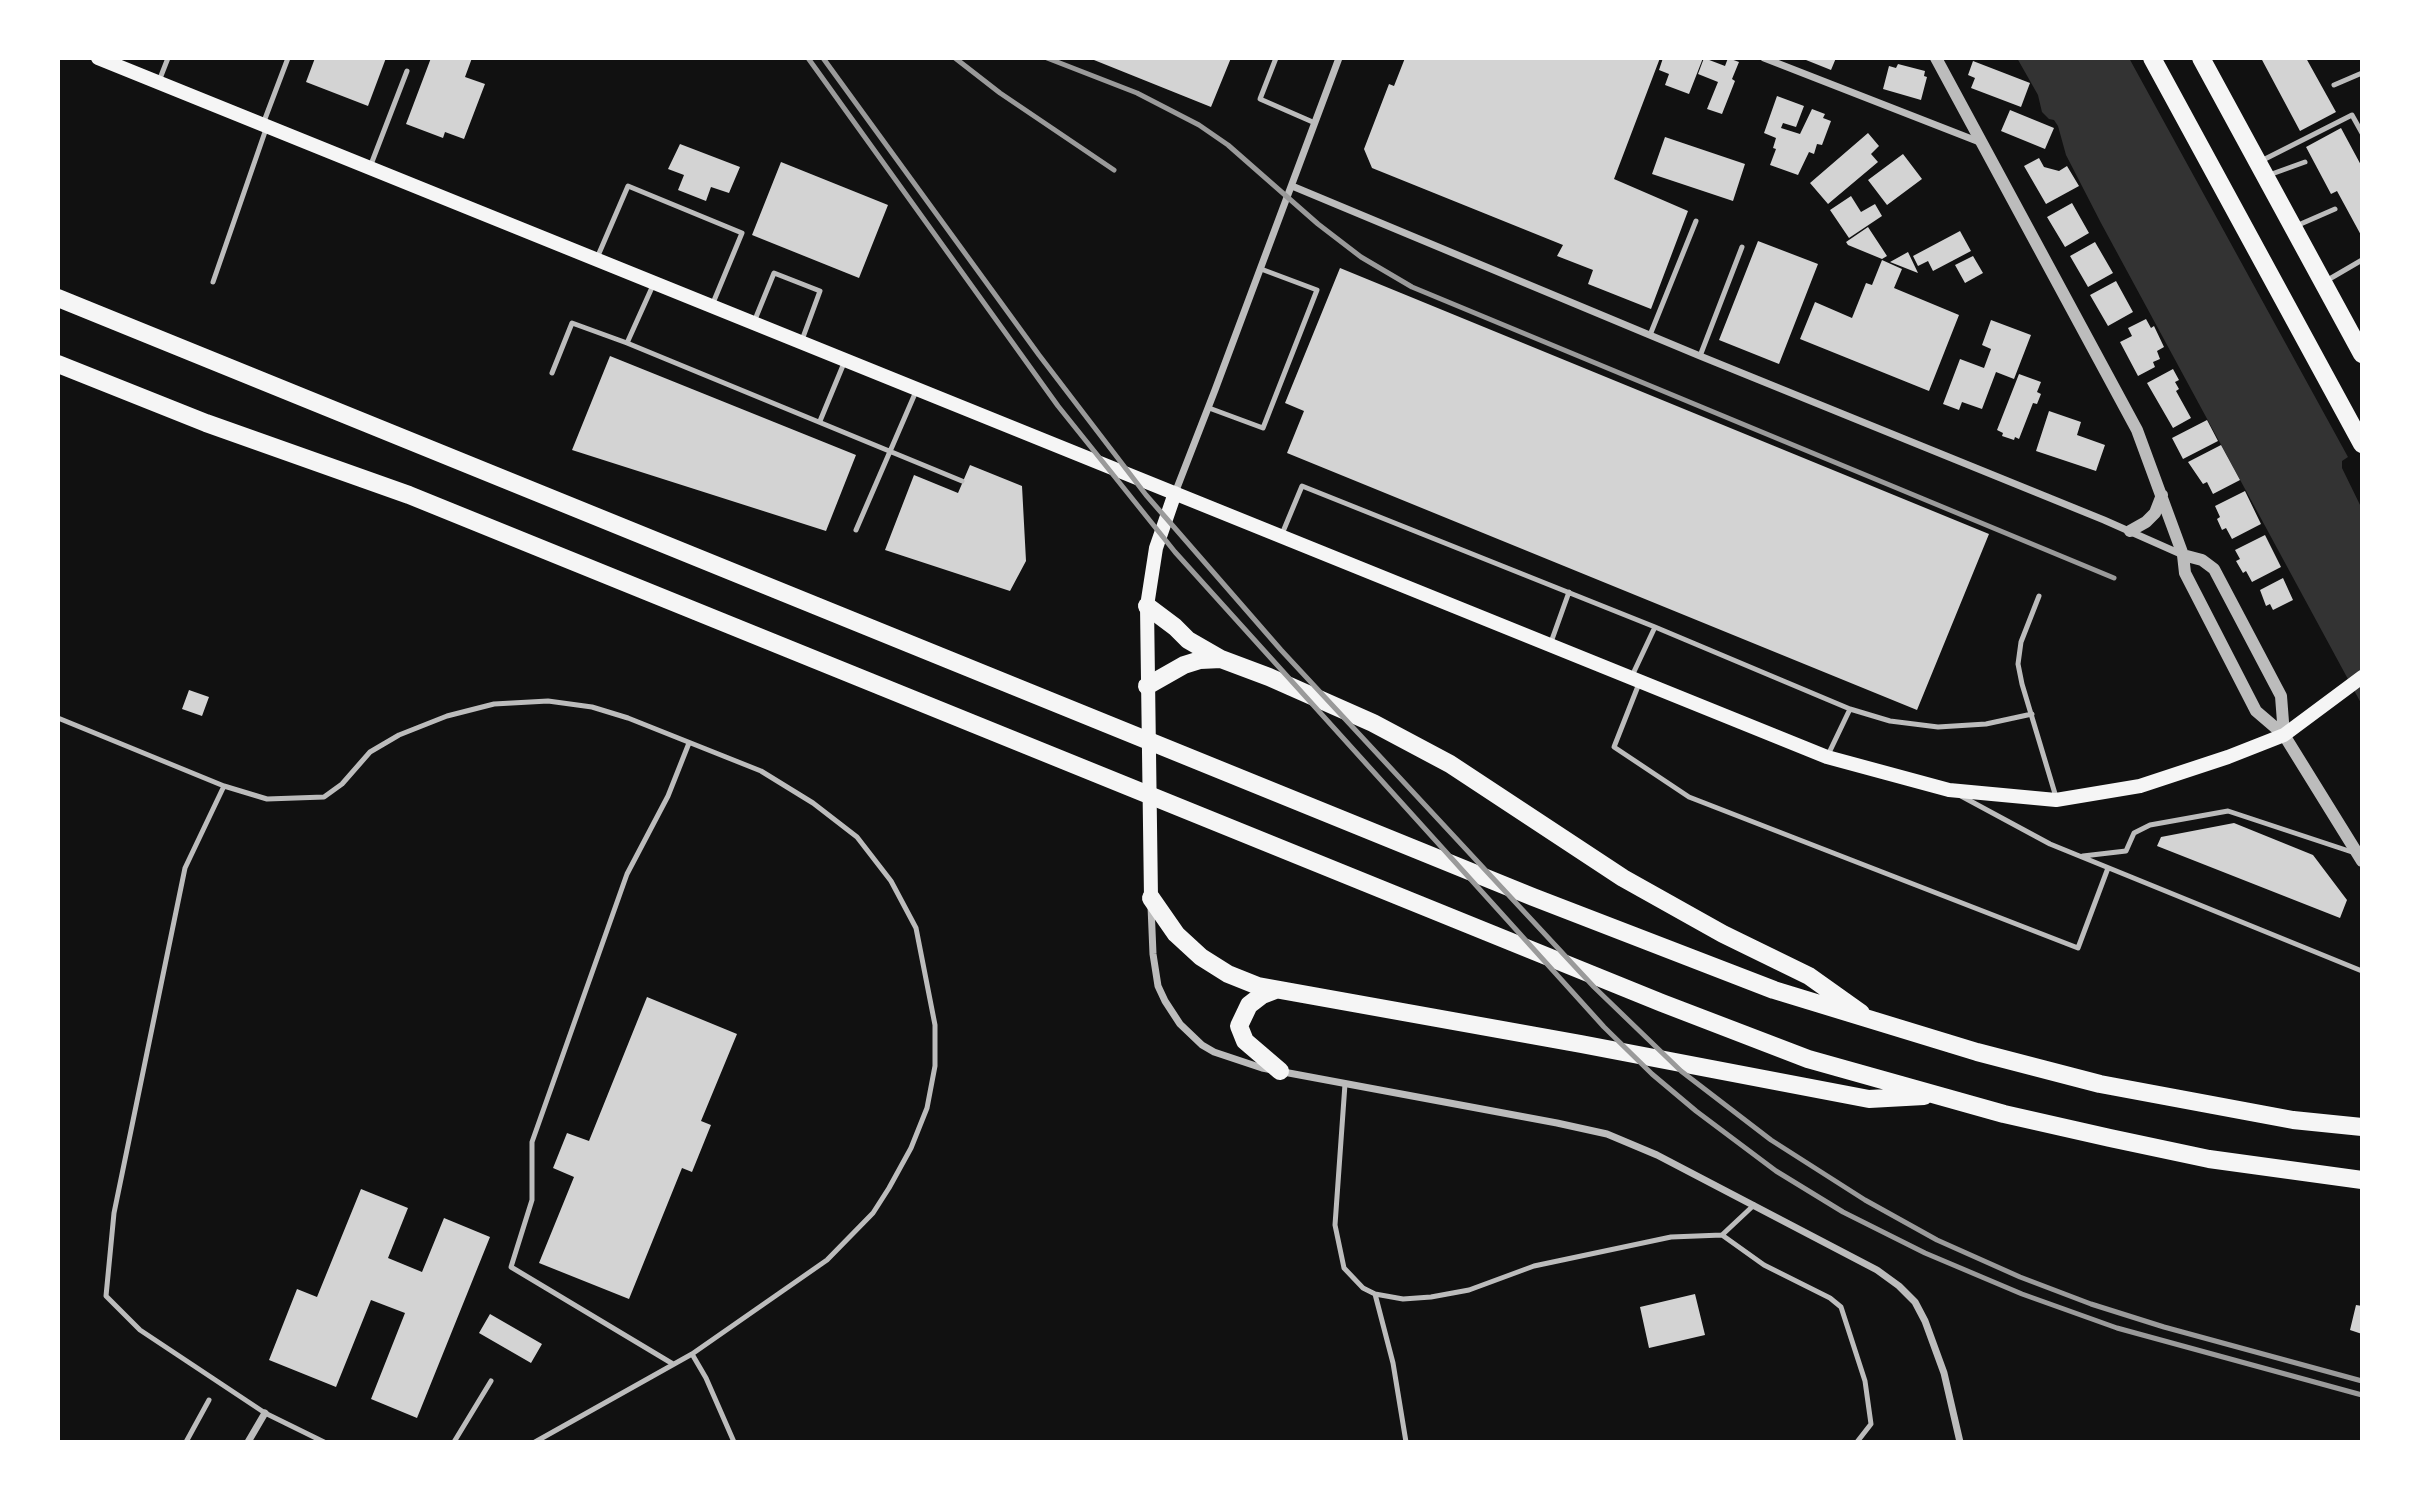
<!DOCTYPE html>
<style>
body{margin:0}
#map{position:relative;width:2420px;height:1500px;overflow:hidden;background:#111;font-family:"Fira Sans Condensed",sans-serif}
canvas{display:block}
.frame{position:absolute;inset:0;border:60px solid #fff;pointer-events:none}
</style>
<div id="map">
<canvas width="2420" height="1500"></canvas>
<div class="frame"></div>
</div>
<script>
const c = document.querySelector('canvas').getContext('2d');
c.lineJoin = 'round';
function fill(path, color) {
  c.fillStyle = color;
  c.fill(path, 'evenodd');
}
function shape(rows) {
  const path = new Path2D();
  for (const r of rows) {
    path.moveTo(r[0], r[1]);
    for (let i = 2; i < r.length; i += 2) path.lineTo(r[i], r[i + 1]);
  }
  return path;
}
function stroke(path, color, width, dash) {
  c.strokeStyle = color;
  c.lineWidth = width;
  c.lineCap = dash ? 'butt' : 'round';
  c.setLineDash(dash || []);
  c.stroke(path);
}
const water = shape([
 [2017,58,2129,58,2348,457,2342,461,2342,468,2362,509,2362,705,2101,223,2066,155,2058,126,2054,120,2049,119,2042,112,2038,95]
]);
const building = shape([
 [315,58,386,58,368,106,306,82],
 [431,58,472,58,465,77,485,84,464,139,445,132,443,138,406,124],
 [1089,58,1231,58,1211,107],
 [1405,58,1660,58,1614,179,1688,211,1651,309,1588,284,1593,270,1557,256,1563,245,1372,168,1364,149,1389,84,1394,86],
 [1663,58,1703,58,1689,94,1665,85,1669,74,1659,70],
 [1704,58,1725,66,1728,58,1739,62,1732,79,1735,81,1722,114,1707,109,1718,82,1698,74],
 [1801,58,1836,58,1831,70],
 [2261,58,2306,58,2336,112,2300,131],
 [1973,61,2030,83,2021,107,1971,88,1975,78,1968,75],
 [1898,64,1925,71,1924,76,1927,77,1921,100,1883,89,1889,66,1896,68],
 [1777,96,1804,106,1796,127,1783,123,1781,128,1800,134,1812,109,1825,114,1823,118,1831,121,1822,145,1817,144,1814,154,1809,152,1798,175,1770,165,1776,149,1773,148,1776,138,1764,133],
 [2010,110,2054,128,2045,149,2001,131],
 [2341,128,2362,167,2362,237,2337,191,2331,194,2306,147],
 [1868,133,1879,146,1871,154,1878,162,1828,204,1810,183],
 [1665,137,1745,164,1733,201,1652,174],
 [680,144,740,167,729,193,711,187,706,201,678,190,684,175,668,169],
 [1903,154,1922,179,1887,205,1868,180],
 [2039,158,2044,167,2059,171,2067,166,2079,186,2046,204,2024,166],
 [781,162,888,205,859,278,752,235],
 [1851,196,1861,212,1875,204,1882,216,1849,238,1830,210],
 [2072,203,2089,233,2065,247,2047,217],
 [1868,227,1887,256,1882,259,1848,245,1846,242],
 [1960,231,1971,251,1933,271,1928,261,1918,266,1913,256],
 [1758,241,1818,264,1779,364,1719,340],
 [2095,242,2113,273,2088,287,2070,256],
 [1908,252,1918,273,1890,262],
 [1973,256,1983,273,1965,283,1955,265],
 [1882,260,1902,269,1894,288,1959,315,1929,391,1800,339,1815,302,1852,318,1866,283,1872,285],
 [1340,268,1989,534,1917,710,1287,453,1304,411,1285,403],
 [2116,281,2133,312,2108,326,2090,295],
 [2146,319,2151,328,2154,326,2164,347,2157,351,2160,359,2153,362,2155,367,2138,376,2120,342,2132,336,2128,328],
 [1991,320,2031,335,2014,379,1996,372,1982,409,1962,402,1959,410,1943,404,1960,359,1984,368,1991,349,1982,345],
 [610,356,856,455,826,531,572,450],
 [2173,369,2179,380,2175,382,2179,389,2176,391,2191,418,2173,428,2147,383],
 [2019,374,2041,382,2037,392,2041,394,2037,404,2033,403,2019,439,2015,437,2014,440,2002,436,2003,433,1997,430],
 [2049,411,2081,422,2077,435,2105,445,2096,471,2036,451],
 [2207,420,2218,441,2183,459,2172,438],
 [2221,445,2240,480,2213,494,2207,482,2203,484,2188,462],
 [970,465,1022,486,1026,561,1010,591,885,550,914,475,958,493],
 [2245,491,2261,524,2232,539,2226,528,2222,530,2217,519,2220,517,2215,506],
 [2265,535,2281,567,2252,582,2246,571,2243,573,2236,561,2240,559,2235,550],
 [2283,578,2293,600,2273,610,2270,604,2266,606,2260,590],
 [189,690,209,697,202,716,182,709],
 [2234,823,2313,855,2347,900,2340,918,2157,846,2161,837],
 [647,997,737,1034,701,1121,711,1125,692,1172,682,1168,629,1299,539,1263,574,1177,553,1168,567,1133,589,1141],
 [361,1189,408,1208,388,1258,422,1272,444,1218,490,1237,417,1418,371,1399,405,1313,371,1300,336,1387,269,1360,297,1289,317,1297],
 [1695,1294,1705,1335,1649,1348,1640,1307],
 [2356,1305,2362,1306,2362,1334,2350,1330],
 [490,1314,542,1344,531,1363,479,1333]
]);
const service = shape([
 [1276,58,1260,99,1315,123],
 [159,81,168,58],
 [2334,85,2362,73],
 [263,124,288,58],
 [2261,161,2352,115,2362,133],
 [370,167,407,71],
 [2269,175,2305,162],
 [2296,226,2335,209],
 [597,258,628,186,742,233,713,303],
 [2326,281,2362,260],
 [213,282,266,129],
 [754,322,774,273,820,291,802,340],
 [1650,335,1696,221],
 [627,343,962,481],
 [1700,356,1742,247],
 [552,373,572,323,627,343,654,283],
 [1209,408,1263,428,1317,290,1261,269],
 [820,421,844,363],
 [856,530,917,389],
 [1282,534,1302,486,1655,627,1850,709,1890,721,1938,727,1986,724,2032,714],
 [2039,596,2021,642,2018,664,2022,684,2056,797],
 [1550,645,1569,592],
 [1631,678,1655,627],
 [1640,681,1614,747,1689,797,2078,948,2108,868],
 [58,718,224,786,267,799,324,797,342,784,370,752,399,735,447,716,494,704,548,701,592,707,628,718,761,771,813,803,857,837,891,881,916,928,935,1025,935,1066,927,1108,911,1148,889,1188,873,1213,827,1260,692,1354,535,1442],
 [1827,757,1850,709],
 [224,786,185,868,114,1213,106,1296,140,1330,265,1413,324,1442],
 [1961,796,2050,844,2362,971],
 [2083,856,2126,851,2134,833,2150,825,2228,811,2352,852],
 [1345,1084,1335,1225,1344,1268,1363,1288,1375,1294,1403,1299,1431,1297,1469,1290,1534,1266,1671,1237,1722,1235,1754,1205],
 [1722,1235,1764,1265,1830,1298,1841,1307,1865,1381,1871,1424,1857,1442],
 [1375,1294,1393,1363,1406,1442],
 [692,1354,706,1378,734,1442],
 [673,1364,511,1267,532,1200,532,1142,627,874,668,796,689,743],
 [186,1442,209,1400],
 [454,1442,491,1381]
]);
const minor = shape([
 [1764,58,1982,143],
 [1292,186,1700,356,2104,520,2183,555],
 [1175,493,1215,390,1339,58],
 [1151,906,1153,954,1158,986,1165,1001,1180,1024,1202,1045,1214,1052,1262,1068,1557,1123,1607,1134,1657,1155,1877,1270,1899,1286,1915,1302,1925,1321,1944,1373,1960,1442],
 [248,1442,265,1413]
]);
const tertiary = shape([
 [1936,58,2137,430,2183,555,2185,573,2256,711,2284,735,2362,861],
 [2130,531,2146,522,2155,513,2162,495],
 [2183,555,2202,560,2214,569,2281,696,2284,735]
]);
const secondary = shape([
 [98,58,1827,757,1949,790,2056,800,2140,786,2228,757,2284,735,2362,677],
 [1151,898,1147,606,1156,548,1175,493]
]);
const primary = shape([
 [58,298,1533,897,1774,990,1977,1052,2100,1084,2293,1120,2362,1127],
 [58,364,206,423,409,495,1662,1003,1808,1059,2004,1114,2110,1138,2209,1159,2362,1180],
 [1147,606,1175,627,1188,640,1221,659,1269,677,1373,723,1450,764,1623,878,1723,934,1809,976,1861,1013],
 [1147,686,1184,665,1200,660,1221,659],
 [1151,898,1176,934,1201,957,1228,974,1258,986,1581,1044,1869,1099,1924,1096],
 [1275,990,1262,995,1249,1005,1239,1026,1245,1041,1280,1071]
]);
const trunk = shape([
 [2152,58,2362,444],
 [2201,58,2362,354]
]);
const rail = shape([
 [808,58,1058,406,1175,552,1604,1027,1652,1074,1696,1111,1776,1171,1843,1212,1925,1253,2022,1294,2117,1328,2362,1395],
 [823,58,1039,355,1146,495,1281,650,1594,987,1681,1071,1771,1140,1865,1200,1937,1240,2020,1277,2091,1304,2164,1327,2362,1381],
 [955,58,1000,93,1114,170],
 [1047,58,1137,93,1199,125,1228,145,1318,224,1361,257,1412,287,2114,578]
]);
fill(water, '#333');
fill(building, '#d3d3d3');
stroke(service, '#bcbcbc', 5);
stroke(minor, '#bcbcbc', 7);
stroke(tertiary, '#bcbcbc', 12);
stroke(secondary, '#f5f5f5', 14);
stroke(primary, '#f5f5f5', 18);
stroke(trunk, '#f5f5f5', 18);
stroke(rail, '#9a9a9a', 5);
</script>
